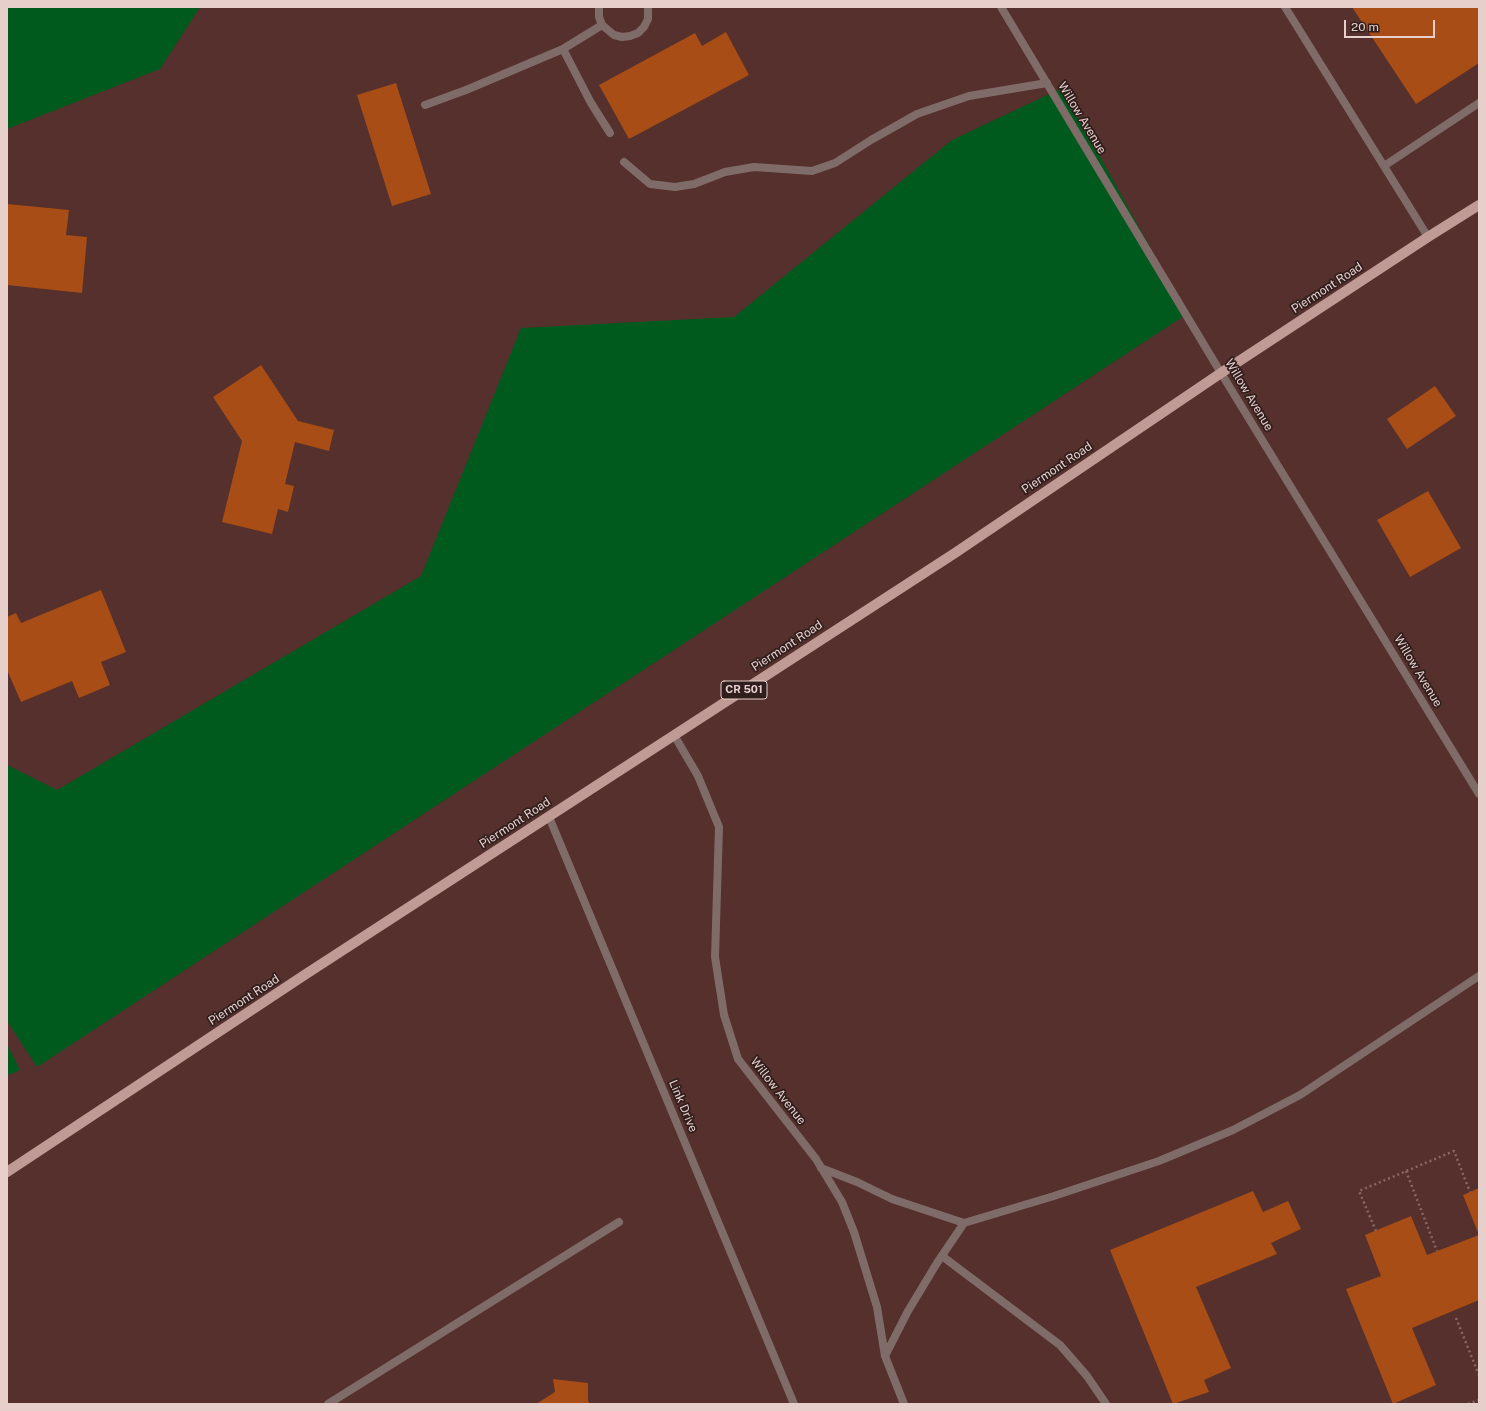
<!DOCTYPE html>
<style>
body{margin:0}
#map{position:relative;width:1486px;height:1411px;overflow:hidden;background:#55302c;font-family:"Public Sans",sans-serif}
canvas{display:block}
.frame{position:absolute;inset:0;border:8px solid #e7cfcc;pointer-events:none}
.scale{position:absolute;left:1344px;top:20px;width:91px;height:18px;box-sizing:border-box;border:2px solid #e7cfcc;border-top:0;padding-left:5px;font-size:12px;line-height:14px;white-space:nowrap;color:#e7cfcc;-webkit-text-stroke:3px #2f1e1c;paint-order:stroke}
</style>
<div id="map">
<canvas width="1486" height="1411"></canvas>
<div class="frame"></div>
<div class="scale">20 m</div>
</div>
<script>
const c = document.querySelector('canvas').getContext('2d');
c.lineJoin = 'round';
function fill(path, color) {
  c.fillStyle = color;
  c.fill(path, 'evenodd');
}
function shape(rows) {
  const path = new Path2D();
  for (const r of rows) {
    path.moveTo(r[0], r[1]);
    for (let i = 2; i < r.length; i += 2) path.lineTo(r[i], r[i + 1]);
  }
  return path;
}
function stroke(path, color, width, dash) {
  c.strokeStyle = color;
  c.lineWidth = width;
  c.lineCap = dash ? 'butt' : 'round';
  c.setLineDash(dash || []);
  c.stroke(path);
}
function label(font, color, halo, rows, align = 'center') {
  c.font = font + ' "Public Sans",sans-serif';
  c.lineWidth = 3.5;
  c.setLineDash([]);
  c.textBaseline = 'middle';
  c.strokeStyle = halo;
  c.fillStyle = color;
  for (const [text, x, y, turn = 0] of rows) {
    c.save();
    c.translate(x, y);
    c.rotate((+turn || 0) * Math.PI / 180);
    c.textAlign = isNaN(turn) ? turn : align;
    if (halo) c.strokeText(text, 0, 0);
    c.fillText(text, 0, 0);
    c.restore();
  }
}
const green = shape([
 [7,7,200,7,160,69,7,129],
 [1062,88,1187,314,37,1067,7,1021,7,765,57,790,421,576,521,328,734,317,952,140],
 [7,1044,20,1070,7,1076]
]);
const building = shape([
 [1352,7,1479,7,1479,63,1416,104],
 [726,32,749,75,629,139,599,85,695,33,702,46],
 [396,83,431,194,392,206,357,95],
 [7,204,69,210,66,235,87,237,82,293,7,285],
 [261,365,298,421,334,430,329,451,295,442,285,484,294,486,288,512,278,509,272,534,222,522,242,441,213,397],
 [1435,386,1456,416,1407,449,1387,419],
 [1428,491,1461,548,1410,577,1377,520],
 [101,590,126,652,101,662,110,685,79,698,72,681,21,702,7,670,7,617,16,613,21,623],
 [1479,1188,1479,1235,1463,1195],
 [1253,1191,1263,1212,1288,1201,1301,1229,1271,1243,1277,1254,1196,1287,1231,1368,1204,1380,1209,1392,1173,1404,1110,1250],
 [1411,1216,1427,1255,1479,1235,1479,1300,1412,1328,1436,1385,1393,1404,1346,1289,1381,1276,1365,1235],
 [553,1379,588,1383,588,1401,590,1404,536,1404,555,1392]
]);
const path = shape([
 [1406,1171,1437,1251],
 [1376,1231,1359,1191,1454,1151,1470,1192],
 [1456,1318,1479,1375],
 [1468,1404,1479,1400]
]);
const service = shape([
 [599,7,599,17,602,25,614,35,622,37,630,36,638,33,644,27,648,19,648,7],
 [1285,7,1428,237],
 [563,49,602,25],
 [425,105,466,90,563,49,591,103,610,133],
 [624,162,650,184,675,187,694,184,725,172,754,167,812,171,835,163,871,140,917,114,969,96,1047,83],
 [1384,166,1479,103],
 [942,1256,1060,1345,1087,1376,1106,1404],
 [328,1404,619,1222]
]);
const minor = shape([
 [1001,7,1221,373,1479,794],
 [674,735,698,776,719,827,715,957,724,1015,738,1059,816,1159,842,1202,854,1232,877,1307,885,1356,904,1404],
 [549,817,794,1404],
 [821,1168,857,1182,892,1199,964,1223],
 [885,1356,908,1311,937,1263,964,1223,1054,1196,1159,1161,1233,1130,1300,1095,1479,976]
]);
const primary = shape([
 [7,1172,306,974,955,553,1221,373,1428,237,1479,205]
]);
const shields = [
 [744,690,46]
];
const shieldNames = [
 ["CR 501",744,690]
];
const streetNames = [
 ["Willow Avenue",1082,118,59],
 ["Piermont Road",1327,288,-33],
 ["Willow Avenue",1249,395,59],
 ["Piermont Road",1057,468,-34],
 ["Piermont Road",787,646,-33],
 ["Willow Avenue",1418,671,59],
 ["Piermont Road",515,823,-33],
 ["Piermont Road",244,1000,-33],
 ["Willow Avenue",778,1091,52],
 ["Link Drive",683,1106,67]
];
fill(green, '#005a1d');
fill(building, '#a84d15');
stroke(path, '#886864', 2.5, [2, 3]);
stroke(service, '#7f6c69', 8);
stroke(minor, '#7f6c69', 8);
stroke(primary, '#c09a95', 10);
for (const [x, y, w] of shields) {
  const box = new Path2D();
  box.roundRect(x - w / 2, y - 9, w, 18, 3);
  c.fillStyle = '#2f1e1c';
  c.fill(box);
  stroke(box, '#e7cfcc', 1);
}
label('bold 11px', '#e7cfcc', null, shieldNames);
label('12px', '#e7cfcc', '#2f1e1c', streetNames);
</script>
